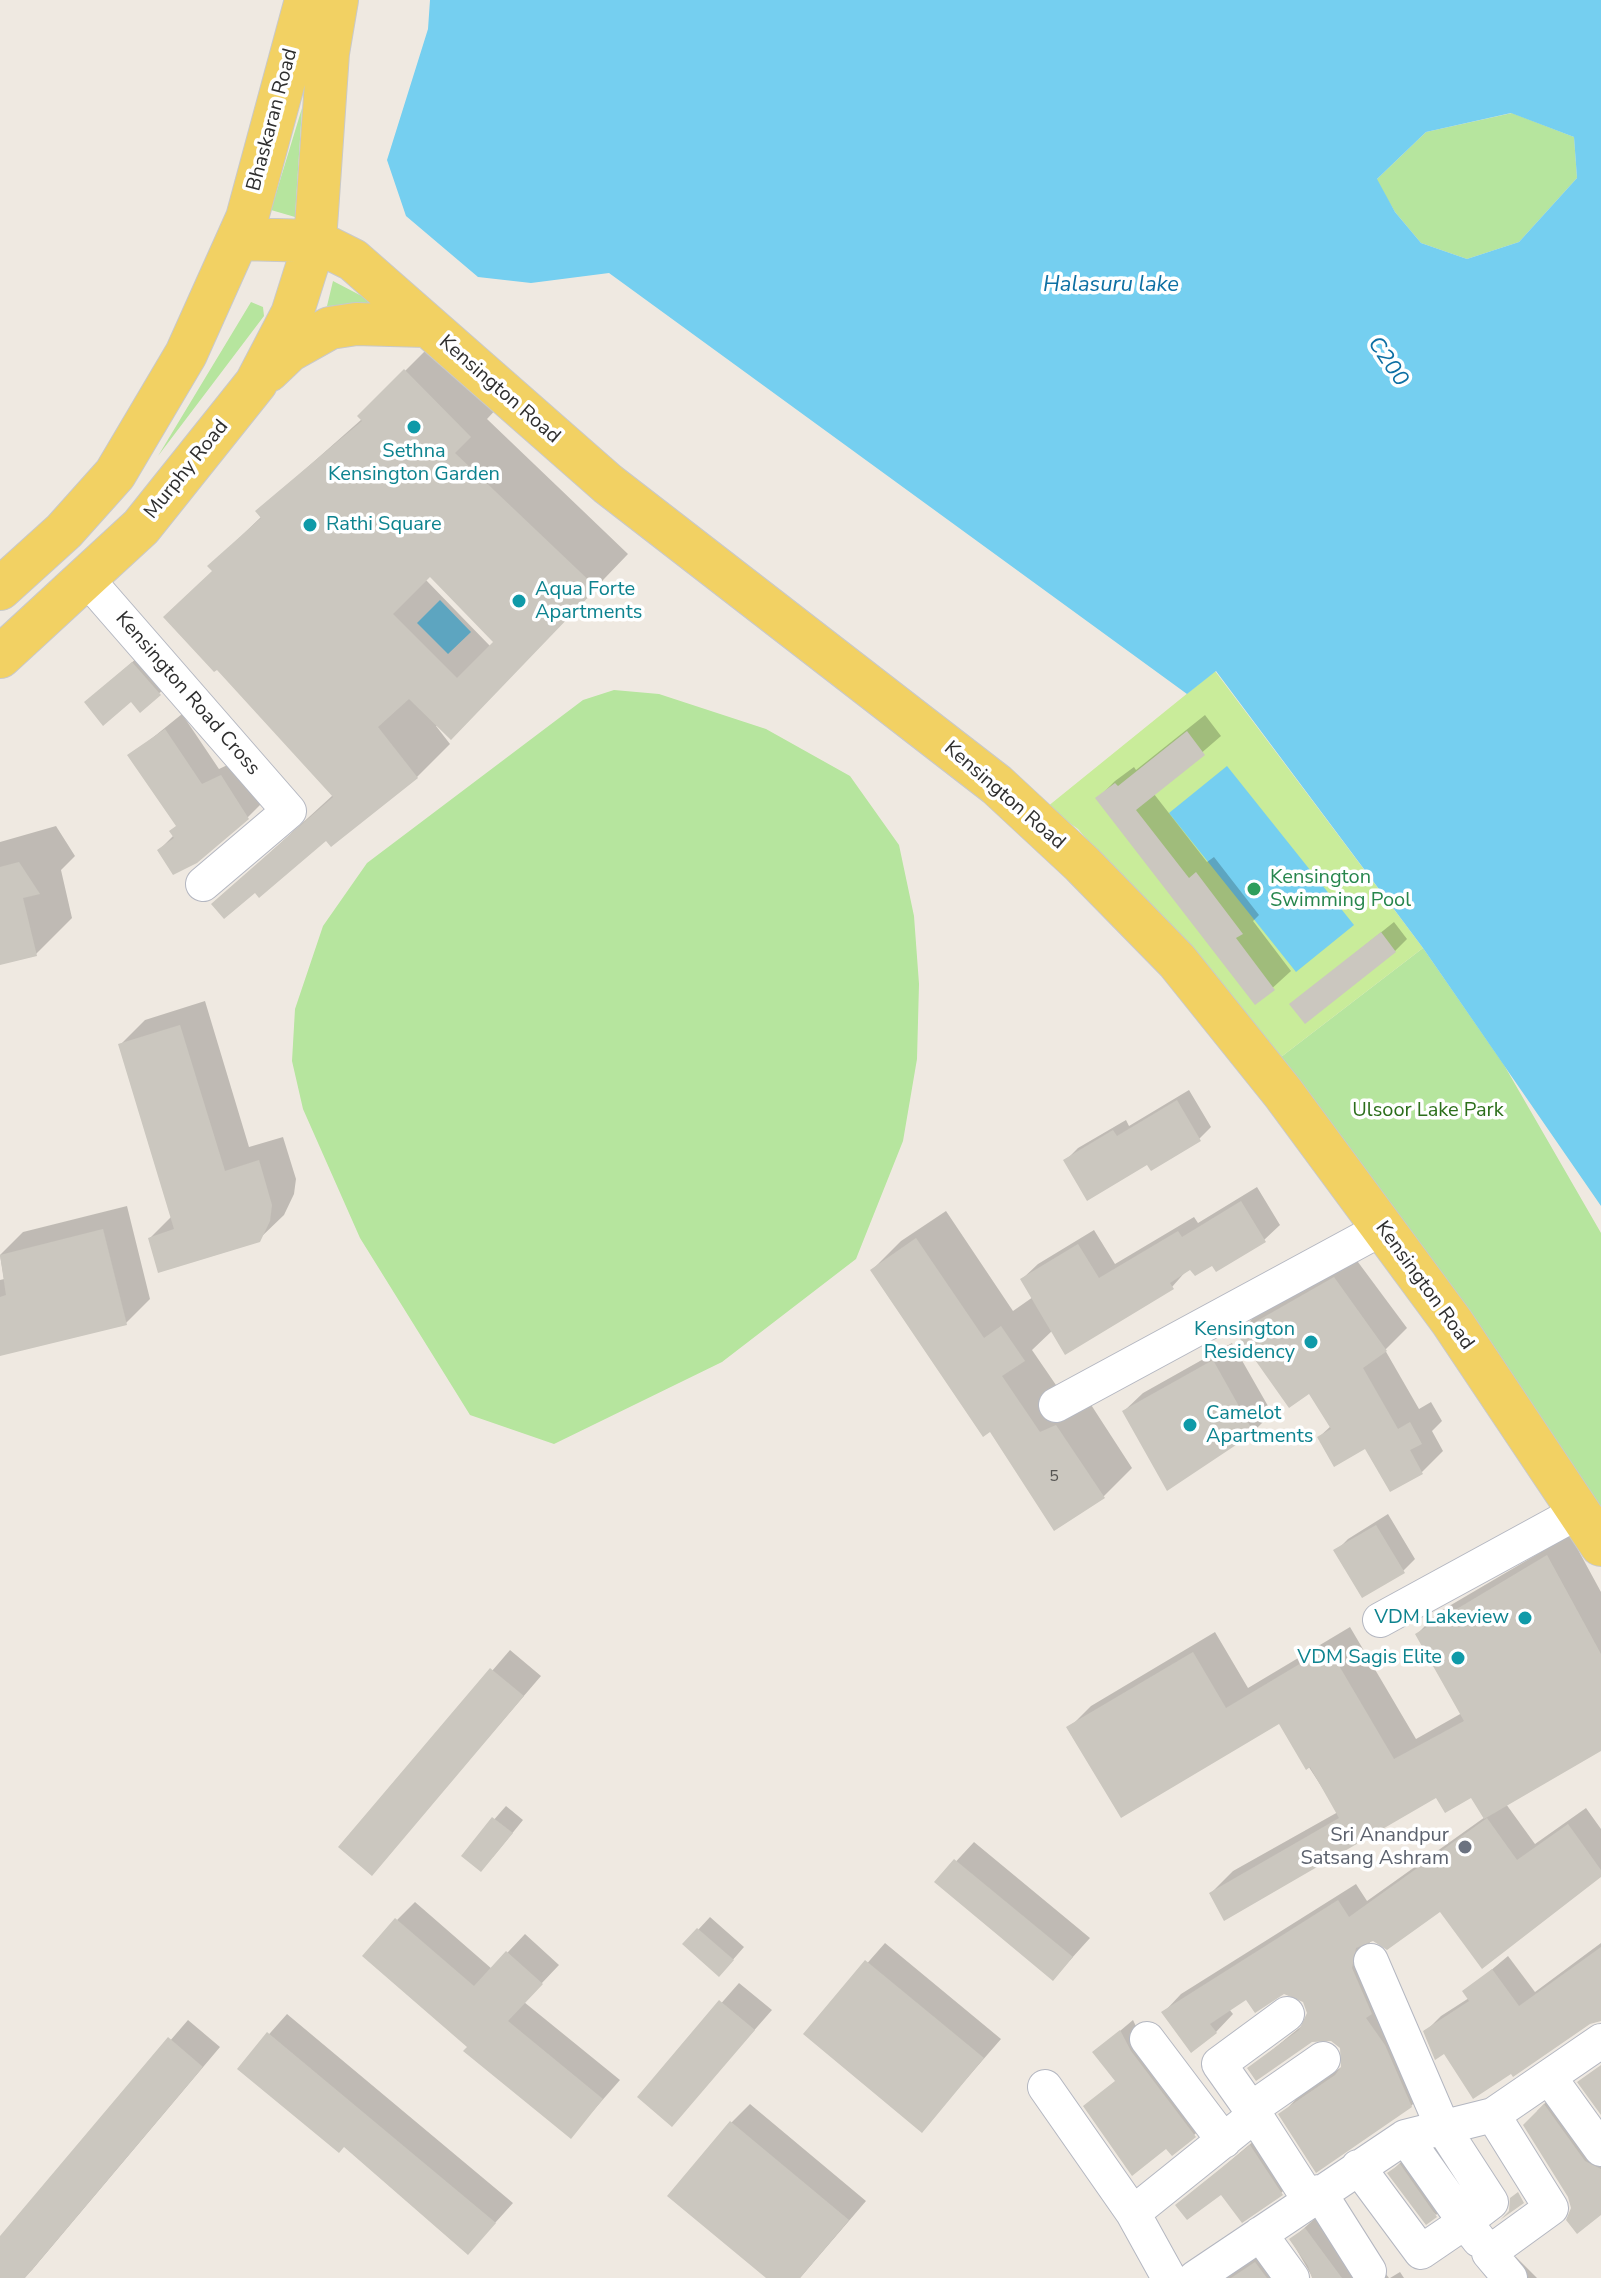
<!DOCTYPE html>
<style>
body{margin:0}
canvas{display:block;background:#efe9e1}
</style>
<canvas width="1601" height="2278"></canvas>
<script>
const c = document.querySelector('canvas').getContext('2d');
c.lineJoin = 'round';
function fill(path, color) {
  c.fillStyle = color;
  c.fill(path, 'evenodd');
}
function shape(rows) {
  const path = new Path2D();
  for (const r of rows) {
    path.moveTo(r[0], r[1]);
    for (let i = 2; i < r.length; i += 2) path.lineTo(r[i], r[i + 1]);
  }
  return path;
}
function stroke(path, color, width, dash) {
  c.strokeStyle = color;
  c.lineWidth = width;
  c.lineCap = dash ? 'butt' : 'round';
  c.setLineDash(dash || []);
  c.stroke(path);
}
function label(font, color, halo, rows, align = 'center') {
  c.font = font + ' "Nunito Sans",sans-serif';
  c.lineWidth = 7;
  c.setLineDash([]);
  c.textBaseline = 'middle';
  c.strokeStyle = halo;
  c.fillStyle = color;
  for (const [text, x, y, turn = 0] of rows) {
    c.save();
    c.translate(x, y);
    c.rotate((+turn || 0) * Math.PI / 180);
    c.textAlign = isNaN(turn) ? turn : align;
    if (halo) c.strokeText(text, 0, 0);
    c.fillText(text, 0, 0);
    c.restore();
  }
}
const green = shape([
 [302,108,295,217,271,210],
 [1512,113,1574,137,1577,178,1519,242,1467,259,1421,243,1395,212,1376,180,1426,132],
 [333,281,377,304,327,306],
 [251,302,263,307,264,316,158,456],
 [614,690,659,694,766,729,850,776,899,845,914,916,919,984,917,1059,903,1141,856,1259,722,1362,554,1444,470,1415,360,1238,303,1109,292,1061,295,1009,323,926,367,863,583,700],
 [1423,948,1504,1065,1601,1233,1601,1512,1281,1057]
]);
const pitch = shape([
 [1215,671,1423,948,1281,1057,1255,1037,1078,829,1047,807]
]);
const water = shape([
 [430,0,1601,0,1601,1206,1423,948,1216,671,1187,694,609,273,531,283,478,277,406,216,387,160,428,29],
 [1511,113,1574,137,1577,178,1519,242,1467,259,1421,243,1395,212,1377,179,1426,132],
 [440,600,471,632,448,654,417,623],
 [1227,766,1354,925,1296,972,1169,813]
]);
const shadow = shape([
 [438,338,503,402,487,419,628,554,484,704,436,726,450,744,417,777,255,890,214,904,333,795,210,566,262,516,258,511,362,419,360,416],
 [430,574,496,642,491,647,425,579],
 [145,651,172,682,140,710,131,699,99,691],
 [182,714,219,769,238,760,264,801,248,817,159,850,174,835,178,825,130,756],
 [1205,715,1221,736,1154,794,1207,862,1214,857,1259,915,1253,921,1291,971,1256,1003,1098,798,1115,781,1134,767,1136,770],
 [56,826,75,856,61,870,72,918,36,954,0,963,0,842],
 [1394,922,1407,939,1395,951,1292,1004],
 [205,1001,249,1147,283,1137,296,1179,294,1194,284,1215,258,1240,150,1238,172,1216,120,1045,145,1020],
 [1189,1090,1211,1127,1199,1139,1148,1162,1066,1160,1078,1148,1126,1120,1129,1126],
 [1257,1187,1280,1225,1264,1240,1213,1263,1187,1270,1172,1287,1053,1330,1032,1350,1069,1404,1086,1397,1132,1468,1103,1497,990,1430,872,1270,901,1241,946,1211,1013,1311,1033,1297,1022,1279,1038,1264,1094,1230,1115,1264,1194,1217,1198,1223],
 [127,1206,150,1299,126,1323,0,1354,0,1280,4,1279,0,1255,23,1232],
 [1355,1258,1407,1328,1385,1350,1419,1409,1431,1402,1442,1421,1432,1431,1443,1451,1422,1472,1391,1490,1366,1446,1319,1437,1332,1425,1310,1391,1238,1333,1259,1312],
 [1232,1343,1272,1413,1253,1432,1124,1411,1143,1393],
 [1388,1514,1415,1559,1403,1571,1336,1551,1348,1539],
 [1570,1535,1601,1592,1601,1749,1506,1804,1535,1844,1586,1808,1601,1829,1601,1875,1441,1909,1370,1940,1369,1950,1429,2088,1411,2106,1281,2115,1298,2097,1343,2066,1342,2047,1331,2039,1312,2040,1249,2069,1304,2024,1309,2013,1304,2000,1284,1992,1246,1997,1229,2009,1233,2014,1216,2032,1192,2050,1164,2012,1181,1994,1356,1884,1367,1901,1485,1817,1471,1795,1437,1795,1211,1893,1233,1871,1338,1812,1279,1721,1069,1728,1091,1706,1215,1632,1248,1688,1350,1627,1416,1739,1462,1713,1417,1634,1439,1612],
 [510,1650,541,1676,372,1873,341,1847],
 [506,1806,523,1820,493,1857,463,1855],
 [974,1842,1090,1938,1053,1979,937,1882],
 [415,1902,492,1969,525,1934,559,1965,524,2002,620,2080,571,2136,470,2046,397,1920],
 [710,1917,744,1947,731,1962,685,1944],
 [885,1943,1001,2039,922,2130,806,2033],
 [1601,1943,1601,2019,1445,2051,1425,2032,1441,2016,1469,1998,1465,1992,1508,1956,1535,1992],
 [739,1983,772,2010,672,2124,640,2096],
 [287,2014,513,2203,468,2253,345,2145,239,2068],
 [188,2020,220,2047,32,2270,24,2278,1,2278,0,2238],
 [1133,2020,1142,2039,1206,2124,1194,2135,1167,2146,1085,2106,1117,2080,1095,2052],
 [1551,2097,1601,2145,1601,2212,1573,2208,1537,2111],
 [750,2104,866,2201,800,2278,770,2278,731,2123],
 [1268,2129,1299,2176,1281,2193,1221,2192,1178,2205],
 [1402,2161,1448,2203,1436,2215,1390,2173],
 [1332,2203,1389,2278,1313,2278,1291,2240],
 [1275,2244,1304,2278,1222,2278],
 [1516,2257,1537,2278,1487,2278],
 [1400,2272,1404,2278,1390,2278]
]);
const building = shape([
 [404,369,471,437,455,453,597,588,451,740,409,699,378,727,418,778,331,847,326,841,259,898,255,893,224,919,211,904,333,797,217,670,214,672,163,617,212,571,207,566,261,518,255,511,362,421,357,416],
 [430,577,493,642,457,678,393,614],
 [132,662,161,695,140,713,131,702,103,726,84,702],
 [165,729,202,784,221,775,249,819,197,863,173,875,157,850,174,838,169,831,176,826,127,755],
 [1187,731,1205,755,1136,810,1189,878,1196,872,1243,934,1236,938,1275,990,1255,1005,1095,798,1115,783,1118,786],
 [19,862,40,894,23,898,37,956,0,965,0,867],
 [1381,932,1396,952,1305,1024,1289,1004],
 [180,1025,225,1171,259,1160,272,1205,270,1221,260,1242,158,1273,148,1238,174,1229,118,1044],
 [1177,1100,1201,1141,1151,1171,1147,1165,1087,1201,1063,1160,1113,1130,1117,1136],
 [1241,1201,1266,1242,1216,1272,1212,1266,1195,1276,1190,1270,1170,1283,1174,1289,1065,1355,1020,1279,1078,1244,1099,1278,1178,1231,1182,1237],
 [103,1229,127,1325,0,1356,0,1297,6,1295,0,1255],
 [916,1238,984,1338,1001,1326,1025,1361,1002,1376,1040,1432,1056,1425,1105,1498,1054,1531,990,1432,983,1437,870,1270],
 [1334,1277,1387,1351,1363,1368,1398,1429,1410,1422,1422,1444,1410,1450,1423,1474,1390,1492,1365,1449,1334,1467,1317,1437,1331,1429,1309,1394,1289,1408,1236,1333],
 [1213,1360,1254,1433,1167,1491,1122,1411],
 [1376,1525,1405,1573,1362,1598,1333,1550],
 [1547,1555,1601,1654,1601,1751,1484,1819,1471,1798,1445,1813,1436,1798,1224,1921,1209,1893,1339,1818,1310,1767,1306,1770,1279,1724,1121,1818,1066,1727,1193,1652,1226,1708,1328,1647,1394,1759,1464,1721,1415,1634],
 [490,1668,524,1696,372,1876,338,1847],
 [492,1817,513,1833,481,1872,461,1856],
 [1487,1818,1517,1860,1568,1824,1601,1870,1601,1877,1482,1969,1440,1912,1387,1950,1373,1941,1356,1948,1352,1968,1372,2014,1366,2018,1385,2045,1412,2107,1316,2173,1278,2114,1335,2075,1341,2067,1340,2048,1331,2041,1312,2042,1256,2081,1247,2068,1299,2030,1307,2013,1303,2002,1284,1994,1255,2013,1246,2000,1210,2024,1217,2033,1191,2053,1161,2012,1338,1900,1349,1917],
 [954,1859,1073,1957,1053,1981,934,1882],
 [395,1918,474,1986,506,1951,543,1984,508,2021,603,2099,571,2139,463,2051,467,2047,362,1956],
 [697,1928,734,1960,719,1977,682,1944],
 [1601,1947,1601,2021,1590,2024,1513,2077,1511,2074,1473,2099,1444,2054,1435,2060,1423,2031,1469,2001,1462,1991,1492,1969,1519,2006],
 [865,1960,984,2058,922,2133,803,2034],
 [719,2000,755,2030,672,2127,637,2097],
 [1120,2030,1131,2051,1196,2137,1172,2156,1166,2149,1132,2176,1083,2106,1115,2081,1092,2052],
 [267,2032,496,2223,468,2255,344,2147,339,2153,237,2069],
 [168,2037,203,2067,25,2278,0,2278,0,2236],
 [1601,2065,1601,2115,1577,2082],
 [1544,2104,1585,2161,1601,2169,1601,2215,1577,2234,1566,2220,1571,2208,1568,2197,1523,2125],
 [730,2121,849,2220,800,2278,766,2278,667,2196],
 [1250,2145,1283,2195,1242,2223,1221,2195,1187,2220,1175,2205],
 [1400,2164,1437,2217,1426,2225,1387,2173],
 [1518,2192,1524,2203,1500,2220,1509,2211,1510,2198],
 [1305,2228,1342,2278,1312,2278,1308,2266,1289,2239],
 [1255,2262,1267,2278,1231,2278]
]);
const minor = shape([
 [86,578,289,811,203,884],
 [1056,1405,1383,1228],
 [1380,1620,1576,1513],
 [1371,1961,1443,2128,1491,2202,1465,2222,1405,2137],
 [1147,2039,1224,2141],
 [1549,2077,1601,2149],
 [1045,2087,1133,2213,1169,2278],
 [1251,2109,1323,2059],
 [1255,2115,1219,2064,1287,2014],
 [1493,2115,1551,2208,1489,2253,1510,2278],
 [1358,2167,1421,2252,1465,2222,1479,2240],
 [1319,2192,1369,2271],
 [1133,2213,1255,2115,1309,2199],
 [1260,2234,1292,2278],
 [1195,2278,1405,2137,1493,2115,1601,2041]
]);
const major = shape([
 [239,239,315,241,353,260,608,484,997,785,1082,864,1177,961,1283,1093,1452,1322,1601,1545],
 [268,371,289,351,330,328,356,324,425,326],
 [0,589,64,531,115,474,186,354,247,218,306,0],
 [0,657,141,527,256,383,292,314,315,241,328,53,337,0]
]);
const markers = [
 [414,427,8,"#0f9aa8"],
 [310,525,8,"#0f9aa8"],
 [519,601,8,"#0f9aa8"],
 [1254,889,8,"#2e9e5b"],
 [1311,1342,8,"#0f9aa8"],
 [1190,1425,8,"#0f9aa8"],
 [1525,1618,8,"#0f9aa8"],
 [1458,1658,8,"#0f9aa8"],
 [1465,1847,8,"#6b7280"]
];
const numberNames = [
 ["5",1054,1477]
];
const streetNames = [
 ["Bhaskaran Road",273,120,-75],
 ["Kensington Road",499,390,41],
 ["Murphy Road",187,470,-51],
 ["Kensington Road Cross",187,694,49],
 ["Kensington Road",1004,796,41],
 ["Kensington Road",1424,1286,54]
];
const cultureNames = [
 ["Sethna",414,452,"center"],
 ["Kensington Garden",414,475,"center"],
 ["Rathi Square",326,525],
 ["Aqua Forte",535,590],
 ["Apartments",535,613],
 ["Kensington",1295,1330,"right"],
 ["Residency",1295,1353,"right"],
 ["Camelot",1206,1414],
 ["Apartments",1206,1437],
 ["VDM Lakeview",1509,1618,"right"],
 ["VDM Sagis Elite",1442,1658,"right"]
];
const leisureNames = [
 ["Kensington",1270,878],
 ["Swimming Pool",1270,901]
];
const parkNames = [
 ["Ulsoor Lake Park",1428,1111]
];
const worshipNames = [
 ["Sri Anandpur",1449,1836],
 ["Satsang Ashram",1449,1859]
];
const waterNames = [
 ["Halasuru lake",1111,286],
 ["C200",1387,362,56]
];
fill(green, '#b6e59e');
fill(pitch, '#c9ec9a');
fill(water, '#75cff0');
fill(shadow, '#0003');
fill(building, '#cbc7bf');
stroke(minor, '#b4b7c1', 36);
stroke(major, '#c9c9c9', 44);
stroke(minor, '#fff', 34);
stroke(major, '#f2d163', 42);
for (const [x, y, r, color] of markers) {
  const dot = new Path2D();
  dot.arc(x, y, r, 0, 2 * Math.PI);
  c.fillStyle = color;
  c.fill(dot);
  stroke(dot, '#fff', 3);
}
label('16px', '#555452', null, numberNames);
label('20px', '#2e2e2e', '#fff', streetNames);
label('20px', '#0d838f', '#fff', cultureNames, 'left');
label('20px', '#27864d', '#fff', leisureNames, 'left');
label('20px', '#2c6e1b', '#fff', parkNames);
label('20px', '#5b616d', '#fff', worshipNames, 'right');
label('italic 22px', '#0d6fa3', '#fff', waterNames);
</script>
